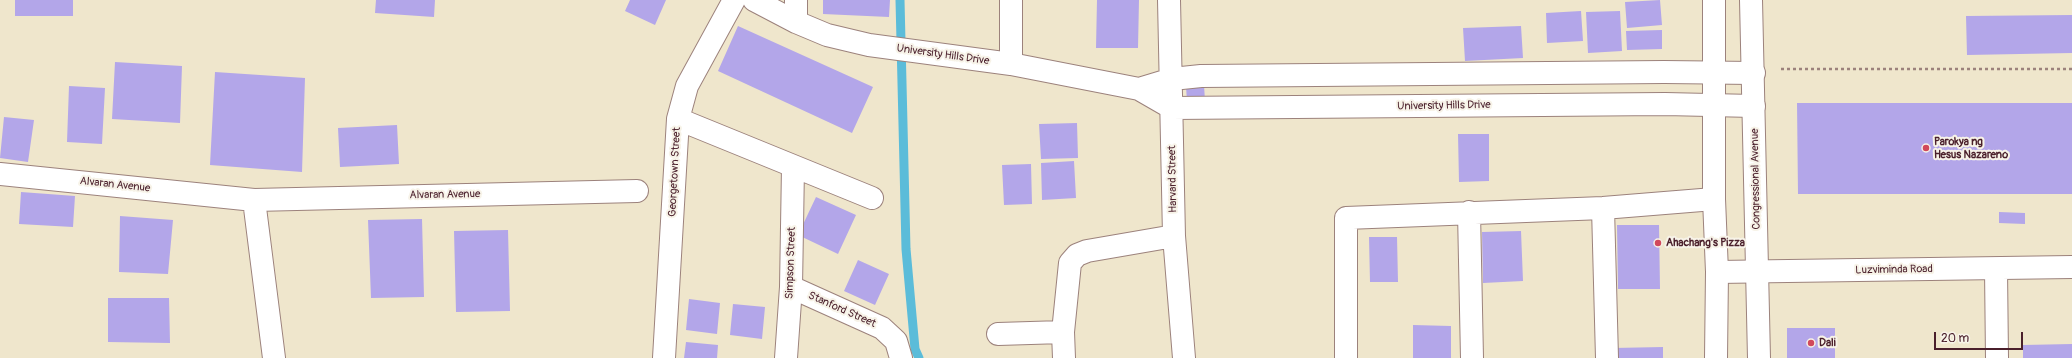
<!DOCTYPE html>
<style>
body{margin:0}
#map{position:relative;width:2072px;height:358px;overflow:hidden;background:#efe6cc;font-family:Pangolin,sans-serif}
canvas{display:block}
.scale{position:absolute;left:1934px;top:332px;width:89px;height:18px;box-sizing:border-box;border:2px solid #4a1f2b;border-top:0;padding-left:5px;font-size:12px;line-height:14px;white-space:nowrap;color:#4a1f2b;-webkit-text-stroke:3px #f7f3e8;paint-order:stroke}
</style>
<div id="map">
<canvas width="2072" height="358"></canvas>
<div class="scale">20 m</div>
</div>
<script>
const c = document.querySelector('canvas').getContext('2d');
c.lineJoin = 'round';
function shape(rows) {
  const path = new Path2D();
  for (const r of rows) {
    path.moveTo(r[0], r[1]);
    for (let i = 2; i < r.length; i += 2) path.lineTo(r[i], r[i + 1]);
  }
  return path;
}
function stroke(path, color, width, dash) {
  c.strokeStyle = color;
  c.lineWidth = width;
  c.lineCap = dash ? 'butt' : 'round';
  c.setLineDash(dash || []);
  c.stroke(path);
}
function fill(path, color) {
  c.fillStyle = color;
  c.fill(path, 'evenodd');
}
function label(font, color, halo, rows, align = 'center') {
  c.font = font + ' Pangolin,sans-serif';
  c.lineWidth = 4;
  c.setLineDash([]);
  c.textBaseline = 'middle';
  c.strokeStyle = halo;
  c.fillStyle = color;
  for (const [text, x, y, turn = 0] of rows) {
    c.save();
    c.translate(x, y);
    c.rotate((+turn || 0) * Math.PI / 180);
    c.textAlign = isNaN(turn) ? turn : align;
    if (halo) c.strokeText(text, 0, 0);
    c.fillText(text, 0, 0);
    c.restore();
  }
}
const stream = shape([
 [900,0,906,249,915,349,919,358]
]);
const building = shape([
 [15,0,73,0,73,16,15,16],
 [376,0,435,0,434,17,375,13],
 [630,0,666,0,655,25,625,11],
 [823,0,890,0,889,17,823,14],
 [1097,0,1139,0,1138,48,1096,48],
 [1660,0,1662,25,1627,28,1625,2],
 [1581,11,1583,41,1547,43,1546,13],
 [1620,11,1622,51,1588,53,1586,12],
 [2072,15,2072,53,1967,55,1966,16],
 [738,26,873,87,852,133,718,71],
 [1521,26,1523,58,1465,61,1463,28],
 [1662,30,1662,49,1627,50,1626,31],
 [115,62,182,66,180,123,112,119],
 [215,72,305,78,302,172,210,165],
 [1204,85,1205,101,1187,102,1186,86],
 [69,86,105,88,102,144,67,142],
 [1797,103,2072,103,2072,194,1798,194],
 [4,117,34,120,28,162,0,158],
 [1077,123,1078,158,1041,159,1039,124],
 [397,125,399,164,340,167,338,128],
 [1458,134,1489,134,1489,181,1459,182],
 [1074,161,1076,198,1042,200,1041,163],
 [1031,164,1032,204,1004,205,1002,165],
 [21,192,75,196,73,227,19,224],
 [816,197,856,215,838,254,798,235],
 [1999,212,2025,213,2025,224,1999,223],
 [120,216,173,220,168,274,119,272],
 [422,219,424,297,371,298,368,220],
 [1617,225,1659,225,1660,289,1618,289],
 [508,230,510,311,456,312,454,231],
 [1521,231,1523,281,1483,283,1482,232],
 [1369,237,1397,237,1398,282,1370,282],
 [858,260,889,274,875,305,844,291],
 [108,298,169,298,170,343,108,342],
 [689,299,720,303,717,334,686,330],
 [733,304,765,307,762,339,730,335],
 [1413,325,1451,326,1451,358,1413,358],
 [1787,328,1835,328,1835,358,1787,358],
 [686,342,718,345,717,358,684,358],
 [2072,344,2072,358,2023,358,2023,345],
 [1663,347,1663,358,1613,358,1613,348]
]);
const path = shape([
 [1781,69,2072,69]
]);
const minor = shape([
 [754,0,796,22,827,35,869,45,1011,64,1139,89,1172,108,1665,104,1754,106],
 [1011,0,1011,64],
 [1169,0,1174,236,1184,358],
 [796,22,796,0],
 [1139,89,1172,79,1201,76,1664,72,1754,73],
 [678,119,872,198],
 [0,174,254,200,637,191],
 [254,200,274,358],
 [1603,208,1607,358],
 [1469,212,1472,358],
 [1996,269,1997,358],
 [1717,272,2072,267],
 [791,287,882,328,896,341,901,358],
 [998,334,1063,332],
 [664,358,678,119,687,86,734,0],
 [786,358,791,287,793,167],
 [1064,358,1063,332,1070,263,1077,255,1087,251,1174,236],
 [1346,358,1346,218,1603,208,1714,199]
]);
const major = shape([
 [1714,0,1714,199,1717,272,1716,358],
 [1751,0,1759,358]
]);
const markers = [
 [1926,148,4,"#d1495b"],
 [1658,243,4,"#d1495b"],
 [1811,343,4,"#d1495b"]
];
const streetNames = [
 ["University Hills Drive",943,55,8],
 ["University Hills Drive",1444,106,-1],
 ["Georgetown Street",675,172,-87],
 ["Harvard Street",1173,179,-91],
 ["Congressional Avenue",1756,179,-91],
 ["Alvaran Avenue",115,185,6],
 ["Alvaran Avenue",445,195,-1],
 ["Simpson Street",791,263,-88],
 ["Luzviminda Road",1894,270,-1],
 ["Stanford Street",842,310,24]
];
const poiNames = [
 ["Parokya ng",1934,142],
 ["Hesus Nazareno",1934,155],
 ["Ahachang's Pizza",1666,243],
 ["Dali",1819,343]
];
stroke(stream, '#5bbcd9', 9);
fill(building, '#b3a6e9');
stroke(minor, '#9c827c', 24);
stroke(major, '#9c827c', 24);
stroke(path, '#9c827c', 2.5, [3, 3]);
stroke(minor, '#fff', 22);
stroke(major, '#fff', 22);
for (const [x, y, r, color] of markers) {
  const dot = new Path2D();
  dot.arc(x, y, r, 0, 2 * Math.PI);
  c.fillStyle = color;
  c.fill(dot);
  stroke(dot, '#f7f3e8', 1.5);
}
label('11px', '#4a1f2b', '#f7f3e8', streetNames);
label('bold 11px', '#4a1f2b', '#f7f3e8', poiNames, 'left');
</script>
